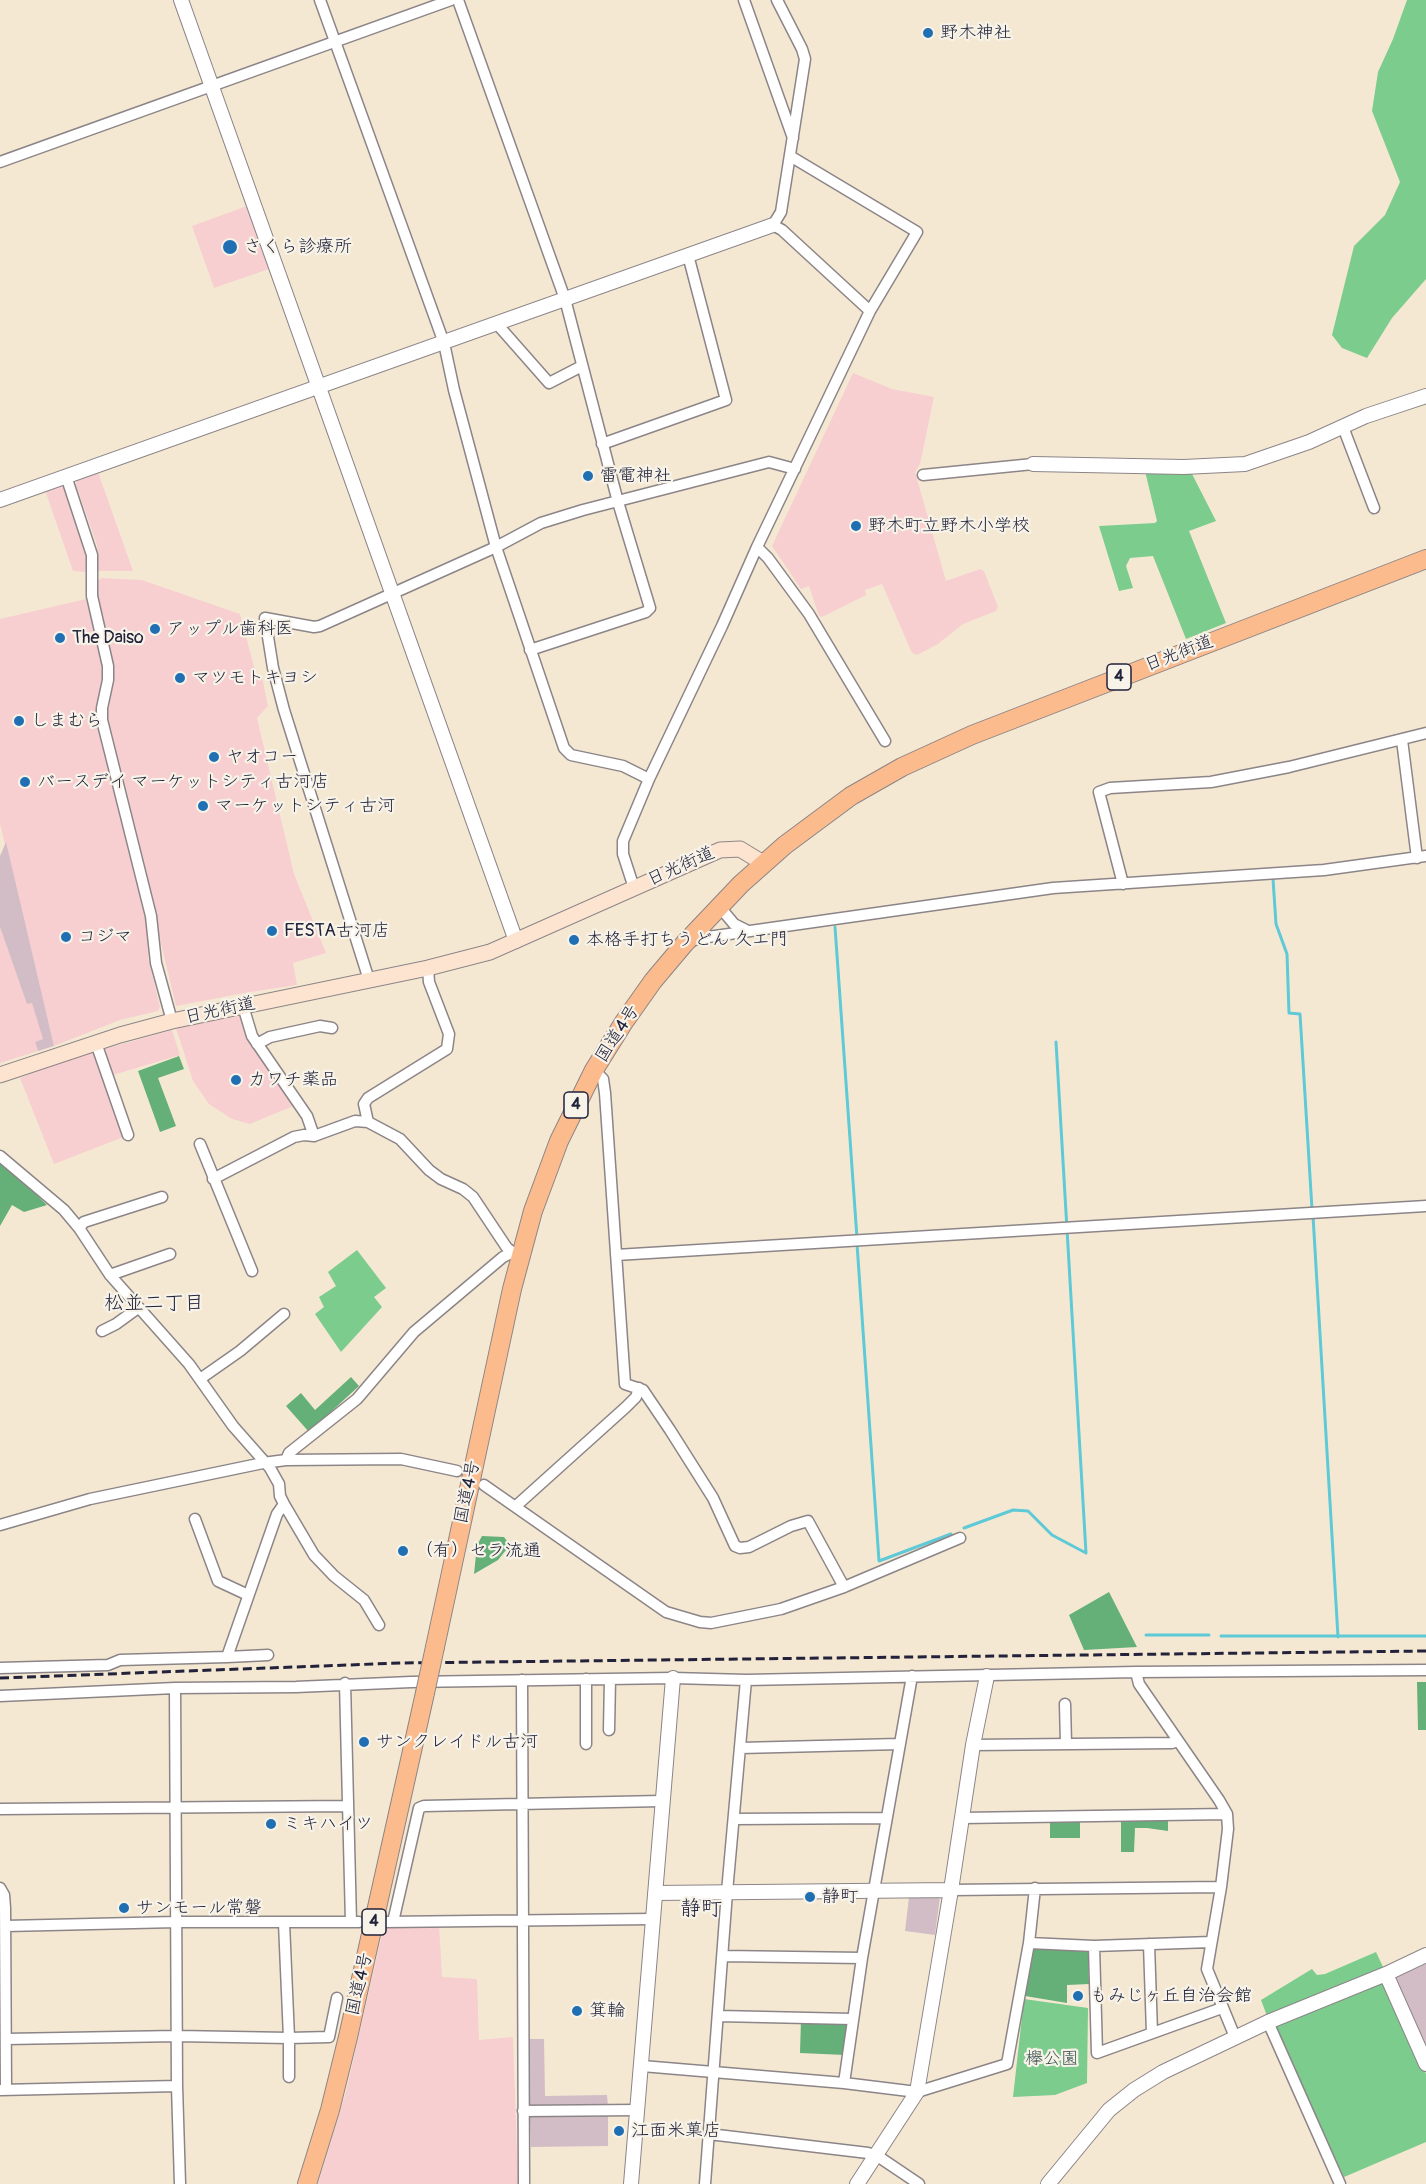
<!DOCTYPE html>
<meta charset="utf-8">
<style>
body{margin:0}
canvas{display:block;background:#f5e8d3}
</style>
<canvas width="1426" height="2184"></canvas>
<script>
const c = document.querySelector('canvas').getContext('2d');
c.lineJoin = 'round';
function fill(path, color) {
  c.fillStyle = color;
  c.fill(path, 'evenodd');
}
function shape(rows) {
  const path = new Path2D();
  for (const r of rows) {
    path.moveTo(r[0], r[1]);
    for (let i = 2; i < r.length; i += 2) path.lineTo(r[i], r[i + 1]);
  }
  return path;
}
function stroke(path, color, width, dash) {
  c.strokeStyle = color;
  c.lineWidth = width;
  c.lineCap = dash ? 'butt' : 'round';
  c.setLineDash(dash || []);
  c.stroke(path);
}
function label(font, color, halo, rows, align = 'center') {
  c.font = font + ' Pangolin,"Klee One",sans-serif';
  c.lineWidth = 4.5;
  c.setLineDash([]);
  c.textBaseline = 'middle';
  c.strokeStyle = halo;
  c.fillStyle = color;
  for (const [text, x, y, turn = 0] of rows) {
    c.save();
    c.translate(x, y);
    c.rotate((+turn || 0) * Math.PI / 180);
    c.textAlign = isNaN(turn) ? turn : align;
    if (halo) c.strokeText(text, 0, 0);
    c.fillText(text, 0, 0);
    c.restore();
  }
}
const built = shape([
 [247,206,269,269,214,288,192,226],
 [853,373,892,389,934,397,920,464,915,472,946,581,980,569,984,571,998,607,996,611,963,624,938,644,917,655,912,653,882,584,865,590,866,595,822,617,819,616,809,586,801,589,772,546],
 [98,472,133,571,98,571,97,545,76,485,77,480],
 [63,484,87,555,86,572,73,571,45,490],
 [101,578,142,580,240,614,257,678,262,677,268,706,257,718,294,874,326,953,293,963,297,985,244,993,176,1006,107,716,113,675,111,657,98,604,97,582],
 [86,599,103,667,98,718,147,921,148,958,160,1007,158,1011,120,1020,54,1046,0,824,0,619],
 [0,927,27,1003,32,1002,44,1039,35,1042,38,1051,0,1063],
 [241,1016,296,1105,250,1124,232,1119,209,1104,193,1081,176,1028],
 [172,1030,180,1055,113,1075,105,1049],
 [92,1050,126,1136,54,1164,20,1078],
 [439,1924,442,1977,477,1979,479,2040,513,2037,518,2184,318,2184,346,2092,384,1925]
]);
const industrial = shape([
 [6,842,54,1046,38,1051,35,1042,43,1039,32,1003,27,1004,0,927,0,856],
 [909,1897,940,1897,935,1935,905,1931],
 [1426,1962,1426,2064,1386,1974],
 [526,2039,544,2039,545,2096,607,2095,608,2106,527,2107],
 [608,2116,608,2146,531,2147,530,2117]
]);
const green = shape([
 [1407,0,1426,0,1426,279,1392,318,1367,358,1342,348,1332,335,1354,246,1385,215,1400,182,1372,111,1378,72,1393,39],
 [1145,471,1191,472,1216,521,1189,531,1226,623,1186,639,1153,556,1130,558,1126,566,1133,588,1119,591,1099,526,1155,523,1157,521],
 [357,1250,386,1288,374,1297,382,1307,341,1352,315,1314,324,1307,319,1297,336,1286,328,1272],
 [1376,1952,1384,1969,1267,2016,1261,2000,1312,1969,1317,1975,1325,1974],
 [1384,1979,1426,2074,1426,2142,1344,2177,1273,2023],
 [1024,1999,1088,2008,1087,2083,1055,2095,1013,2097]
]);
const forest = shape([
 [179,1056,184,1069,158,1078,176,1126,160,1132,138,1071],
 [0,1160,47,1205,24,1212,12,1205,0,1226],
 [351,1377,359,1386,309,1432,286,1406,301,1393,315,1410],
 [482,1536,504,1537,510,1545,498,1560,474,1574,477,1545],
 [1109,1592,1137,1647,1084,1650,1069,1615],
 [1417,1682,1426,1682,1426,1730,1418,1730],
 [1121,1819,1168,1819,1168,1831,1147,1828,1135,1828,1134,1852,1121,1852],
 [1050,1822,1080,1822,1080,1838,1050,1838],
 [1034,1948,1088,1950,1089,1984,1067,1985,1067,2003,1025,1996],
 [801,2019,847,2021,845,2055,800,2053]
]);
const stream = shape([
 [1273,879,1276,924,1287,954,1289,1013,1300,1014,1312,1209],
 [835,927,857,1238],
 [1056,1042,1086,1553],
 [1313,1216,1338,1637],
 [857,1244,879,1561,951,1534],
 [964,1528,1013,1510,1028,1511,1052,1535,1086,1553],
 [1146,1635,1209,1635],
 [1221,1636,1426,1636]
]);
const minor = shape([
 [320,0,444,343,454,390,496,547,564,748,571,755,623,766,649,779],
 [458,0,565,299,618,502,650,608,646,612,530,650],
 [744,0,793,138],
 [777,0,802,49,805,59,781,212,773,225,782,230,870,311],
 [0,162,451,0],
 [497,324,549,383,582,366],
 [1343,427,1374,508],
 [602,444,726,400,688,255],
 [923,475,1033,464],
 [66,476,92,555,92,596,108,666,108,680,102,708,102,720,151,916,156,963,172,1021],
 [757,547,768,558,809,614,885,741],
 [1402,740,1417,858],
 [1123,884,1099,792,1110,788,1211,782,1289,767,1426,733],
 [634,888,623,854,623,841,649,779,722,626,757,547,870,311,917,232,790,156],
 [719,906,734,924,748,931],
 [691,941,701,938,1053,888,1324,870,1426,856],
 [369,980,284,710,273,668,265,618,314,627,320,626,496,547,541,523,583,510,769,462,795,469],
 [243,1006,252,1036,307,1116,314,1136],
 [96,1043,128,1135],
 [257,1044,270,1037,320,1026,332,1028],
 [594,1070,603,1079,605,1093,625,1384,643,1390,670,1430,713,1498,735,1546,740,1548,749,1547,791,1526,808,1521,844,1587],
 [368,1122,364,1104,368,1098,447,1049,449,1034,429,982,428,968],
 [200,1144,252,1271],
 [0,1156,64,1210,79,1228,110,1275,189,1364,233,1426,270,1468,279,1484,280,1496,284,1504,314,1555,334,1576,364,1600,379,1625],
 [213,1179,294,1137,304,1135,314,1136,355,1121,368,1122,400,1139,429,1170,441,1179,463,1189,473,1197,507,1248,519,1257],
 [79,1228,84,1222,162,1197],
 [616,1255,1426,1206],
 [110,1275,170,1254],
 [102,1331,116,1324,138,1308],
 [200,1379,240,1351,284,1314],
 [286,1460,289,1453,357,1399,414,1332,503,1257,511,1253],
 [484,1485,666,1612,700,1622,711,1623,781,1609,844,1587,960,1538],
 [516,1506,626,1407,636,1397,639,1388],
 [195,1519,218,1581,248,1595],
 [0,1525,90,1499,263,1463,286,1460,401,1459,457,1471],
 [227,1657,268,1655],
 [0,1668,108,1665,120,1660,227,1657,277,1514,284,1504],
 [1136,1672,1139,1684,1219,1800,1227,1814,1228,1829,1221,1887,1207,1969,1235,2037],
 [522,1680,524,2184],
 [345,1683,351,1922,359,1922],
 [175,1688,177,2086,180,2184],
 [0,1696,175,1688,296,1687,411,1682,673,1678,746,1680,1136,1672,1426,1670],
 [1065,1704,1066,1744],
 [609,1730,610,1679],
 [586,1744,586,1679],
 [973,1745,1172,1743,1177,1741],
 [740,1748,899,1744],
 [0,1809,348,1806],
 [962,1818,1227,1814],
 [734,1819,886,1818],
 [0,1888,4,1895,5,1908,6,2090],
 [951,1890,1221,1887],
 [385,1922,653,1919],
 [393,1922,419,1808,424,1806,661,1801],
 [284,1923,289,2038,329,2037,337,1998],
 [6,1926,176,1922,351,1922],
 [1029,1943,1094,1946,1211,1942],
 [1149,1944,1152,2033],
 [1094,1946,1097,2053,1222,2008],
 [723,1956,862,1958],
 [719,2016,852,2019],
 [1268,2022,1340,2184],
 [6,2039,177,2036,289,2038,289,2077],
 [642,2066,844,2083,917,2092,1007,2064,1029,1943,1035,1888],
 [844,2083,862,1958,912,1676],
 [0,2090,177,2086],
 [523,2111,638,2110],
 [709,2134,868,2153,876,2155,919,2184],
 [705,2184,727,1892,746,1680]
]);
const tertiary = shape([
 [181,0,516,941],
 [1033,464,1184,467,1245,464,1309,442,1366,416,1426,396],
 [0,500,773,225],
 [655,1893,951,1890],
 [1386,1974,1426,2064],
 [631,2184,673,1678],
 [857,2184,917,2092,951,1890,973,1745,987,1676],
 [1048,2184,1109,2110,1134,2090,1163,2072,1268,2022,1386,1974,1426,1955]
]);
const secondary = shape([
 [0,1075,120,1035,172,1021,428,968,490,952,720,850,740,849,763,863]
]);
const trunk = shape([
 [435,1647,512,1289,533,1211,559,1141,594,1070,624,1022,653,981,685,943,741,884,785,845,851,796,902,767,972,735,1426,559],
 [307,2184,330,2110,348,2037,425,1693]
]);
const rail = shape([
 [0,1678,401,1663,1426,1651]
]);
const trunkBridge = shape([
 [425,1693,435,1647]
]);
const markers = [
 [928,33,6,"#1f6fb2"],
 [230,247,8,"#1f6fb2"],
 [588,476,6,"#1f6fb2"],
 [856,526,6,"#1f6fb2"],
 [155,629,6,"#1f6fb2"],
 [60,638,6,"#1f6fb2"],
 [180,678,6,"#1f6fb2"],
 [19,721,6,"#1f6fb2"],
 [214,757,6,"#1f6fb2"],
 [25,782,6,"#1f6fb2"],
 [203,806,6,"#1f6fb2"],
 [272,931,6,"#1f6fb2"],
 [66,937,6,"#1f6fb2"],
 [574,940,6,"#1f6fb2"],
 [236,1080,6,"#1f6fb2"],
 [403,1551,6,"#1f6fb2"],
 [364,1742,6,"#1f6fb2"],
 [271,1824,6,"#1f6fb2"],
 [810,1897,6,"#1f6fb2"],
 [124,1908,6,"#1f6fb2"],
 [1078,1996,6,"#1f6fb2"],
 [577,2011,6,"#1f6fb2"],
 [619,2131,6,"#1f6fb2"]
];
const shields = [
 [1119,677,24],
 [576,1105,24],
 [374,1922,24]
];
const shieldNames = [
 ["4",1119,677],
 ["4",576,1105],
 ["4",374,1922]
];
const poiNames = [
 ["野木神社",940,33],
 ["さくら診療所",244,247],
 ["雷電神社",600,476],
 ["野木町立野木小学校",868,526],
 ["アップル歯科医",167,629],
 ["The Daiso",72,638],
 ["マツモトキヨシ",192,678],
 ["しまむら",31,721],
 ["ヤオコー",226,757],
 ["バースデイ マーケットシティ古河店",37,782],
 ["マーケットシティ古河",215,806],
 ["FESTA古河店",284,931],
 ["コジマ",78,937],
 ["本格手打ちうどん 久エ門",586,940],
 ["カワチ薬品",248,1080],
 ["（有）セラ流通",415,1551],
 ["サンクレイドル古河",376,1742],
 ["ミキハイツ",283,1824],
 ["静町",822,1897],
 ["サンモール常磐",136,1908],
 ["もみじヶ丘自治会館",1090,1996],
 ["箕輪",589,2011],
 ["江面米菓店",631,2131]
];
const streetNames = [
 ["日光街道",1179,654,-21],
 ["日光街道",681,867,-24],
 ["日光街道",220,1011,-12],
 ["国道4号",618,1034,-57],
 ["国道4号",468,1492,-78],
 ["国道4号",360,1984,-77]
];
const parkNames = [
 ["欅公園",1052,2059]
];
const neighbourhoodNames = [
 ["松並二丁目",154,1304]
];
const quarterNames = [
 ["静町",701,1910]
];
fill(built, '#f7cfd1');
fill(industrial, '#d2bdc6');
fill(green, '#7bcc8d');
fill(forest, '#64b078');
stroke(stream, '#5ec9d7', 3);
stroke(minor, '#8c8587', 13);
stroke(tertiary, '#8c8587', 16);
stroke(secondary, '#8c8587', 17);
stroke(trunk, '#8c8587', 20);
stroke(minor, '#fff', 10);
stroke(tertiary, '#fff', 14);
stroke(secondary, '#fde4d1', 15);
stroke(trunk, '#fbbb8d', 18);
stroke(rail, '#22223b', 3, [9, 4.5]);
stroke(trunkBridge, '#8c8587', 20, []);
stroke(trunkBridge, '#fbbb8d', 18);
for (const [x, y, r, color] of markers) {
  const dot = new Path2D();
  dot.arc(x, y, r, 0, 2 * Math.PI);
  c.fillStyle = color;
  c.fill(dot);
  stroke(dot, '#f7f3e8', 2);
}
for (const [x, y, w] of shields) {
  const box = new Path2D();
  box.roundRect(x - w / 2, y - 13, w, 26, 4.5);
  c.fillStyle = '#f7f3e8';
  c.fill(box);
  stroke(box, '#22223b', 1.5);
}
label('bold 16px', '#22223b', null, shieldNames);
label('18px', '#22223b', '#f7f3e8', poiNames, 'left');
label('18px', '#22223b', '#f7f3e8', streetNames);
label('18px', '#3d5554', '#f7f3e8', parkNames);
label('20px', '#22223b', '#f7f3e8', neighbourhoodNames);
label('21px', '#22223b', '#f7f3e8', quarterNames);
</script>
